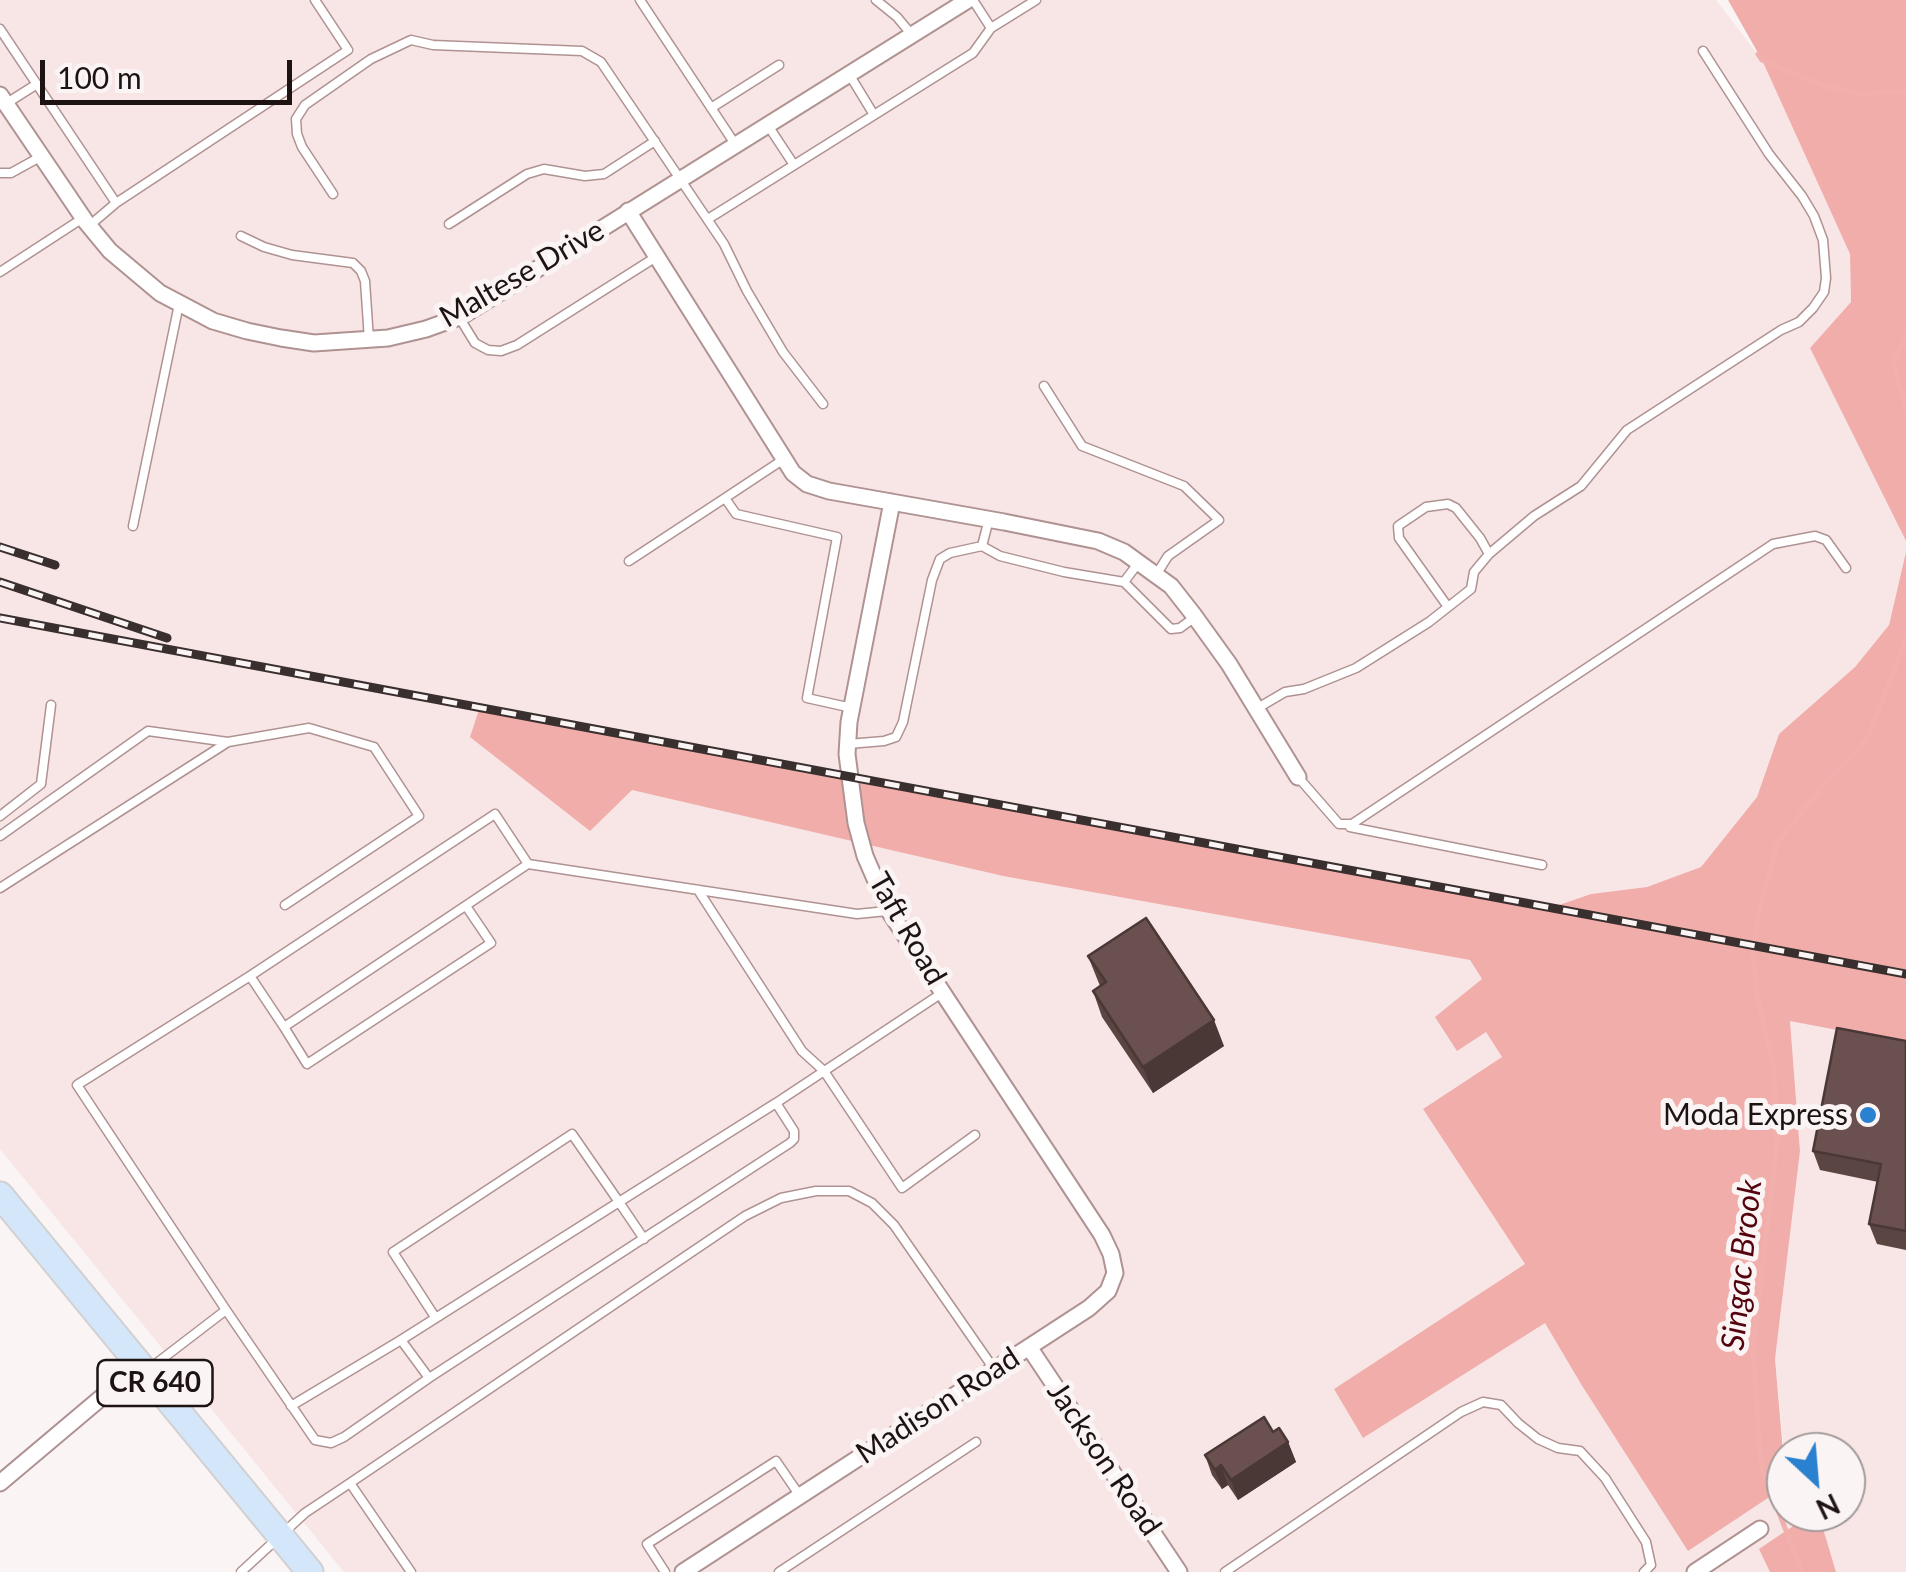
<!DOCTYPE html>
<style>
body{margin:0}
#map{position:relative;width:1906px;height:1572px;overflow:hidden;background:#fbf4f4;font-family:Lato,sans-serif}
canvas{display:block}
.north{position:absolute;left:1766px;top:1432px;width:100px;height:100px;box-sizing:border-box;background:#fbf4f4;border:2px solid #a29a9a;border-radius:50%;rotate:154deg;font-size:28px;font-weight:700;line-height:40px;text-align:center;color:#1d1312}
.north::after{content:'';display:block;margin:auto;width:35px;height:45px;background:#2a81cf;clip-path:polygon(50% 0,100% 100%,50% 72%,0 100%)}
.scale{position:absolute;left:40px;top:60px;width:252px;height:45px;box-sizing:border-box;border:5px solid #1d1312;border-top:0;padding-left:12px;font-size:30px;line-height:35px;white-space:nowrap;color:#1d1312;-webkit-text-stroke:8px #fbf4f4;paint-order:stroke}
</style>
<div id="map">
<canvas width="1906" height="1572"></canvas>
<div class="north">N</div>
<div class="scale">100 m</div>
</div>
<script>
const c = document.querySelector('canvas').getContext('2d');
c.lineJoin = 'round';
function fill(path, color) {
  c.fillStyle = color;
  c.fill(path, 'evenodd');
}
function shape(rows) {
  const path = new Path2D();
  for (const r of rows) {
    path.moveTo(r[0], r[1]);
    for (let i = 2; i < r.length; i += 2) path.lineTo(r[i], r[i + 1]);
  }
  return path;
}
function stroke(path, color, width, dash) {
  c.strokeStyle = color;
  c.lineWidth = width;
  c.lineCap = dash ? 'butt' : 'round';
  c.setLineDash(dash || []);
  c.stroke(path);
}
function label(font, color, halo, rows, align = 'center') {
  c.font = font + ' Lato,sans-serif';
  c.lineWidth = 10;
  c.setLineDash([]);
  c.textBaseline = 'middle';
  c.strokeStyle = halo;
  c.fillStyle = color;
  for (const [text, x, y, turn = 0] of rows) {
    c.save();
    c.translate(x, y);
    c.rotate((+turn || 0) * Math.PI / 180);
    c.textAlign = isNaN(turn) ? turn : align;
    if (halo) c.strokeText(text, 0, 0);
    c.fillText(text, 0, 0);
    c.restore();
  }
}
const built = shape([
 [0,0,1716,0,1762,60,1850,254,1851,302,1810,348,1906,541,1906,552,1889,625,1855,667,1779,734,1757,797,1701,867,1647,887,1591,894,1556,906,480,707,632,789,1003,876,1470,960,1482,979,1486,1032,1502,1057,1423,1109,1525,1264,1334,1389,1364,1437,1545,1322,1688,1550,1786,1486,1786,1512,1846,1512,1846,1452,1786,1452,1786,1471,1775,1359,1800,1151,1790,1020,1906,1043,1906,1572,344,1572,0,1149]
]);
const forest = shape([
 [1728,0,1906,0,1906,541,1810,348,1851,302,1850,254,1762,60],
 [1906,552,1906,1043,1790,1021,1800,1151,1775,1359,1786,1486,1688,1551,1581,1384,1545,1323,1363,1438,1334,1389,1525,1264,1423,1109,1502,1057,1486,1032,1457,1051,1435,1017,1482,979,1470,960,1003,876,632,790,590,831,470,737,480,707,1556,906,1591,894,1647,887,1701,867,1757,797,1779,734,1855,667,1889,625],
 [1814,1512,1818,1512,1836,1572,1770,1572,1759,1549]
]);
const stream = shape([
 [1758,54,1762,60,1822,85,1858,94,1906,91],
 [1906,338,1893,362,1906,408],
 [1802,1572,1761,1466,1753,1349,1777,1143,1774,1067,1758,1001,1753,957,1759,912,1778,842,1823,786,1867,739,1906,640]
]);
const service = shape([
 [640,0,735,144],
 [876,0,897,17,912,35],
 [973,0,991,28,1036,0],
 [0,29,116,203],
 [849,74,874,115],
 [7,103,37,84],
 [711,108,779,65],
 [767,124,794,165],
 [0,173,11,173,40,157],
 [333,194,302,147,297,134,296,119,305,105,371,59,411,40,433,45,582,51,601,62,724,244,747,291,783,352,823,404],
 [708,219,973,53,991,28],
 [449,224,527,174,544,169,585,176,604,174,655,141],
 [89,226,116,203,348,50,315,0],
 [241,236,264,247,292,255,353,263,361,271,365,281,369,340],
 [0,272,83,218],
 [459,317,475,343,488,350,501,351,517,345,656,257],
 [1044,386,1082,446,1184,486,1219,520,1168,556,1156,575],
 [784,459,725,498,736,514,837,537,807,698,852,708],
 [133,526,179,304],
 [982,546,1000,556,1064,572,1124,582,1139,562],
 [629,561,725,498],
 [1124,582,1171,629,1180,628,1195,617],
 [1448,607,1399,538,1398,526,1426,507,1448,504,1456,508,1480,538,1489,554],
 [1256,709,1285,692,1304,689,1356,668,1429,622,1471,589,1474,572,1489,554,1534,516,1581,486,1627,430,1781,330,1799,322,1813,308,1824,292,1826,278,1823,240,1814,216,1802,196,1769,154,1703,51],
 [228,742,309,728,374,747,419,816,285,905],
 [848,744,884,741,896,737,903,722,932,580,940,559,950,553,982,546,989,519],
 [1298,777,1339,824,1352,824,1773,544,1815,536,1826,540,1846,568],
 [0,816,41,784,51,705],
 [1350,827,1542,865],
 [0,836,148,731,228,742,0,888],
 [698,890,802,1051,824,1071,902,1188,975,1135],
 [250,976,284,1027,528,864],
 [284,1027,307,1064,491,943,466,906],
 [644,1239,619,1202,776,1103],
 [226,1310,77,1085,250,976,495,814,528,864,857,914,887,911],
 [149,1369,226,1310,315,1440,331,1443,344,1437,429,1378,790,1143,794,1139,794,1131,776,1103,942,993],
 [429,1378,401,1340,619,1202,572,1134,393,1252,435,1317],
 [291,1406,401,1340],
 [350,1483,745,1216,781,1198,816,1191,849,1191,872,1203,894,1225,994,1369],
 [241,1572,305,1513,350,1483,411,1572],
 [665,1572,647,1544,776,1461,800,1496],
 [779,1572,976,1442],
 [1225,1572,1461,1412,1483,1402,1501,1405,1518,1423,1538,1439,1558,1448,1580,1451,1605,1478,1646,1542,1651,1565,1644,1572]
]);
const minor = shape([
 [0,95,86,222,110,251,160,293,213,321,247,331,281,338,314,343,388,338,426,329,462,316,968,0],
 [628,211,793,473,807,484,829,491,1004,522,1098,541,1124,552,1171,586,1193,614,1229,664,1298,777],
 [1029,1347,1179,1572],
 [0,1483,140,1365],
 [683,1572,1089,1308,1108,1291,1115,1273,1111,1254,1102,1235,889,911,865,856,856,823,847,754,849,722,892,502],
 [1695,1572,1760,1529]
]);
const primary = shape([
 [0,1195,310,1572]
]);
const rail = shape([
 [0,547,55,565],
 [0,582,167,638],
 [0,618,1906,974]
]);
const wall = shape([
 [1088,956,1224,1046,1153,1093,1102,1017,1093,991,1100,986],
 [1906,1041,1906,1250,1877,1244,1869,1224,1878,1182,1820,1170,1813,1151],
 [1273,1432,1288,1442,1296,1462,1238,1500,1228,1485,1222,1489,1212,1475,1205,1455]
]);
const shadedWall = shape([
 [1214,1020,1224,1046,1153,1093,1143,1067],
 [1288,1442,1296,1462,1238,1500,1231,1480],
 [1221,1465,1228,1485,1222,1489,1215,1470]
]);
const building = shape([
 [1146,918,1214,1020,1143,1067,1093,991,1106,982,1088,956,1146,918],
 [1837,1028,1906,1041,1906,1231,1869,1224,1881,1164,1813,1151,1837,1028],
 [1264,1417,1273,1432,1279,1428,1288,1442,1231,1480,1221,1465,1215,1470,1205,1455,1264,1417]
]);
const markers = [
 [1868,1115,10,"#2a81cf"]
];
const shields = [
 [155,1383,115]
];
const shieldNames = [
 ["CR 640",155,1383]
];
const streetNames = [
 ["Maltese Drive",522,274,-30],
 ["Taft Road",907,929,60],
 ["Madison Road",938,1406,-33],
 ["Jackson Road",1104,1459,56]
];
const poiNames = [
 ["Moda Express",1848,1115]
];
const waterNames = [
 ["Singac Brook",1742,1265,-84]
];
fill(built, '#f7e6e5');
fill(forest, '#f0adaa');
stroke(stream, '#f2b0ad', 5);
stroke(service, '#af9291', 11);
stroke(minor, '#af9291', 19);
stroke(primary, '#d2d0d0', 29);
stroke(service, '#fff', 8);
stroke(minor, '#fff', 15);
stroke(primary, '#d3e6fa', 25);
stroke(rail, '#392f2e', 9);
stroke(rail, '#fbf4f4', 5, [15]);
fill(wall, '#5b4543');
fill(shadedWall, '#4a3837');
fill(building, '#6a504e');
stroke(building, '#4a3837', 2.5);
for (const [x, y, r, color] of markers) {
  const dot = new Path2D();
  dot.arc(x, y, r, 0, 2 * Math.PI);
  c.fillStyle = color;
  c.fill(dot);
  stroke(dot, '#fbf4f4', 4);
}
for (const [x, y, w] of shields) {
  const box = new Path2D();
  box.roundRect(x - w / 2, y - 23, w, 46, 8);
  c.fillStyle = '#fbf4f4';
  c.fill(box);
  stroke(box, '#1d1312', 2.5);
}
label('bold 28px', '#1d1312', null, shieldNames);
label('30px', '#1d1312', '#fbf4f4', streetNames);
label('30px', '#1d1312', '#fbf4f4', poiNames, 'right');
label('italic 32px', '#53040f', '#fbf4f4', waterNames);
</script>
